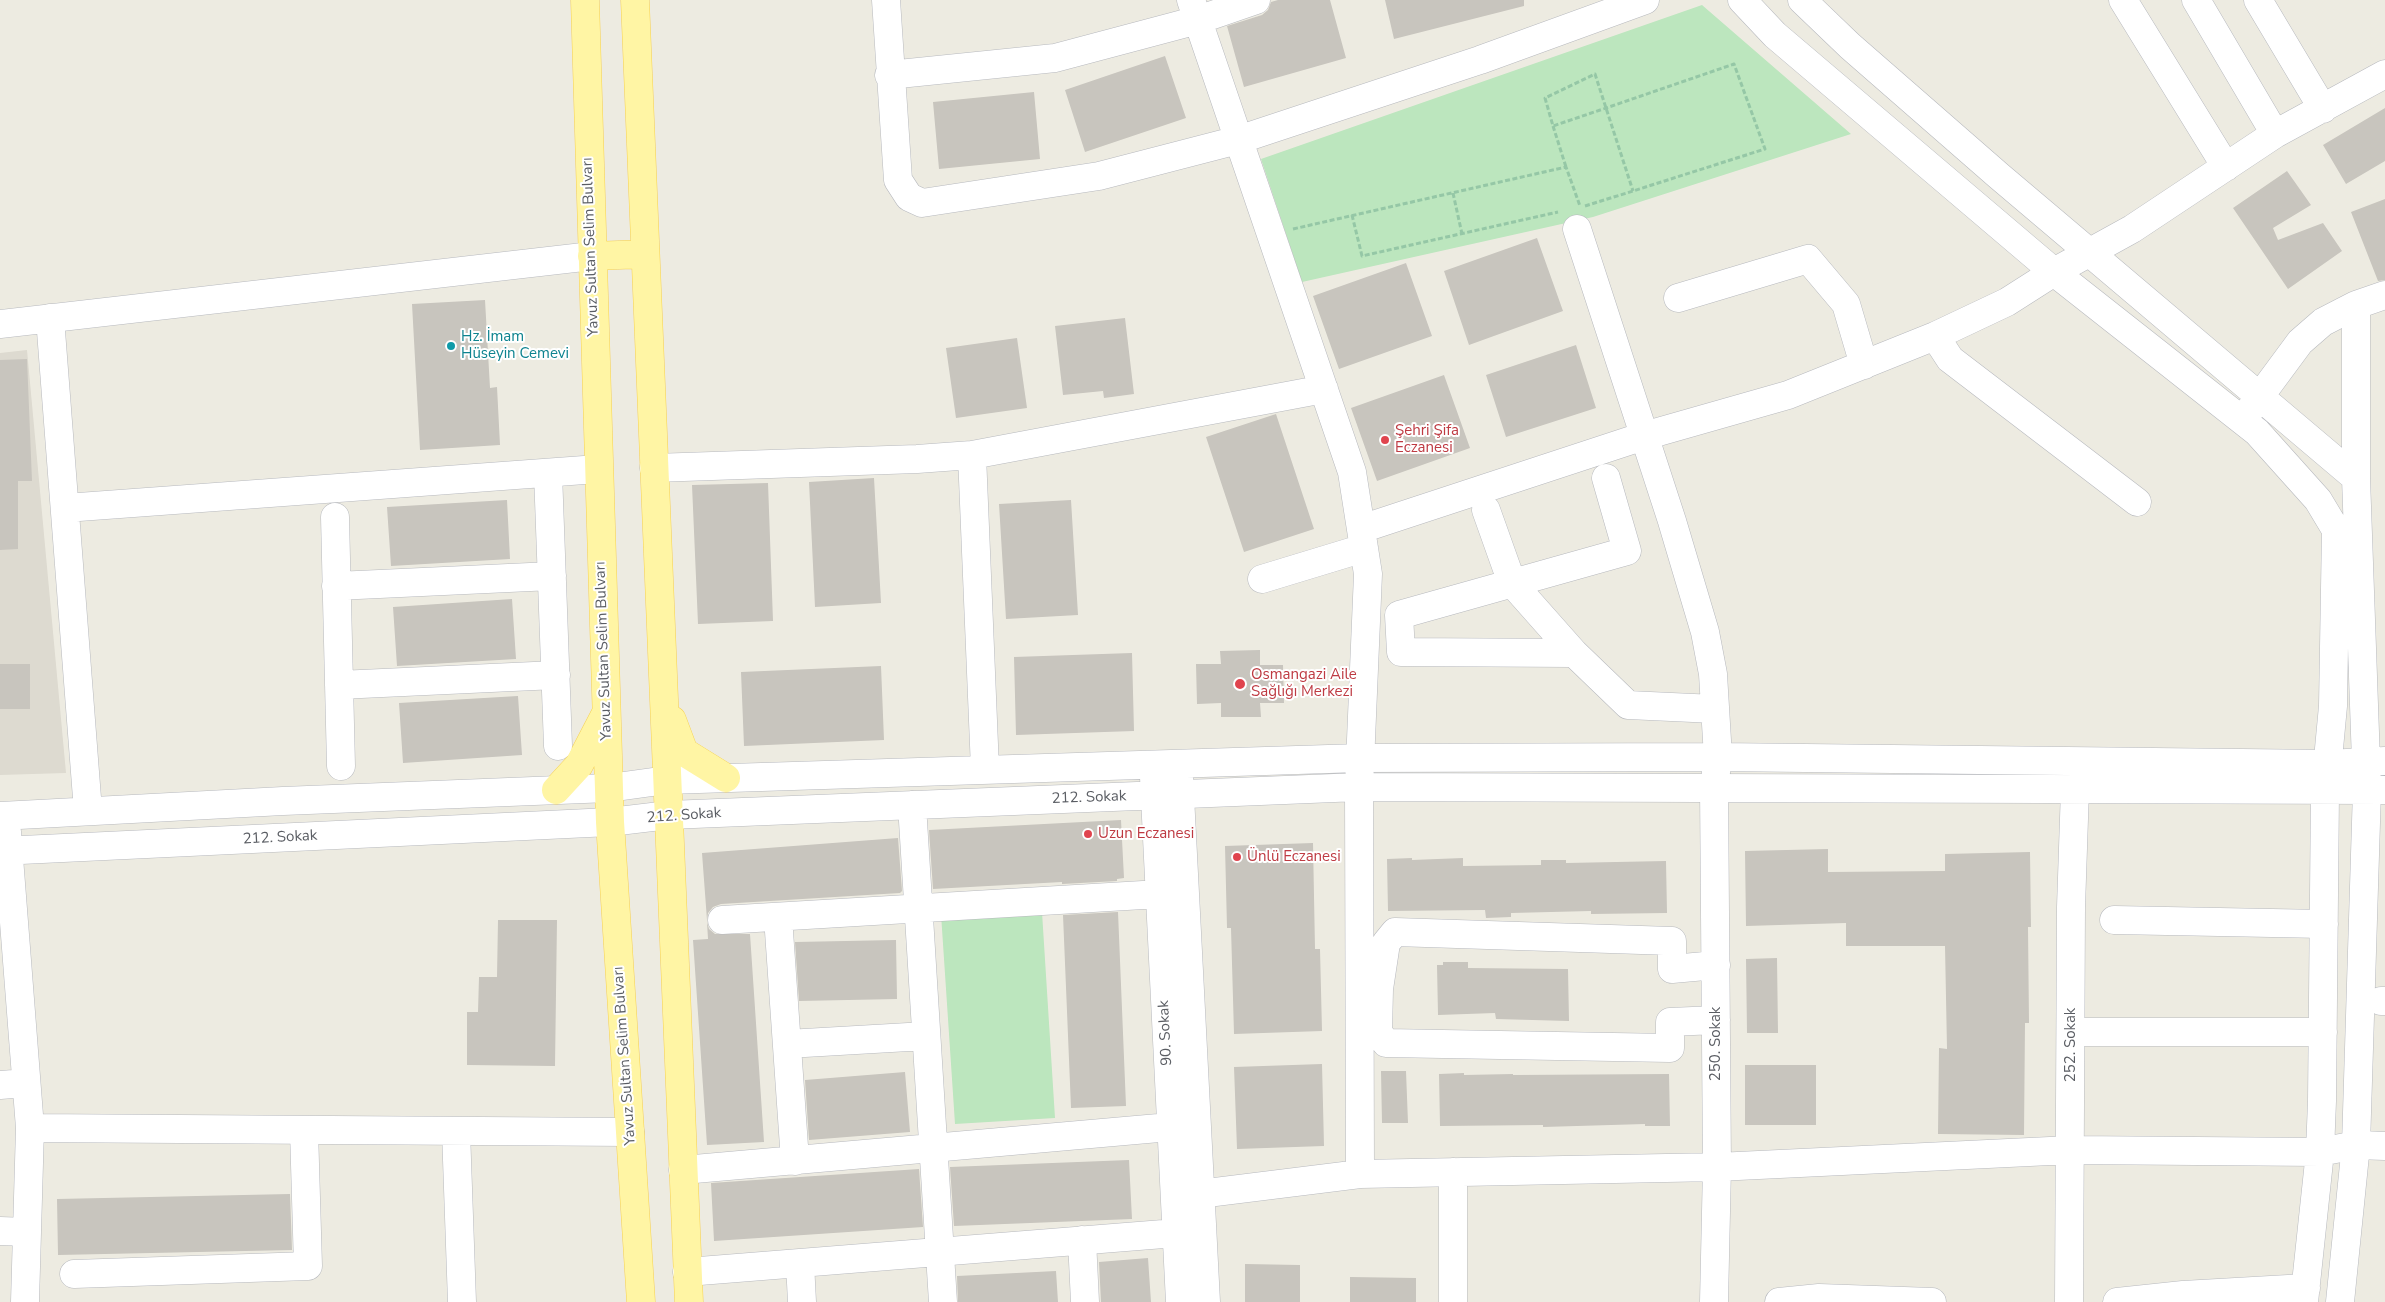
<!DOCTYPE html>
<meta charset="utf-8">
<style>
body{margin:0}
canvas{display:block;background:#edebe1}
</style>
<canvas width="2385" height="1302"></canvas>
<script>
const c = document.querySelector('canvas').getContext('2d');
c.lineJoin = 'round';
function fill(path, color) {
  c.fillStyle = color;
  c.fill(path, 'evenodd');
}
function shape(rows) {
  const path = new Path2D();
  for (const r of rows) {
    path.moveTo(r[0], r[1]);
    for (let i = 2; i < r.length; i += 2) path.lineTo(r[i], r[i + 1]);
  }
  return path;
}
function stroke(path, color, width, dash) {
  c.strokeStyle = color;
  c.lineWidth = width;
  c.lineCap = dash ? 'butt' : 'round';
  c.setLineDash(dash || []);
  c.stroke(path);
}
function label(font, color, halo, rows, align = 'center') {
  c.font = font + ' "Nunito Sans",sans-serif';
  c.lineWidth = 4;
  c.setLineDash([]);
  c.textBaseline = 'middle';
  c.strokeStyle = halo;
  c.fillStyle = color;
  for (const [text, x, y, turn = 0] of rows) {
    c.save();
    c.translate(x, y);
    c.rotate((+turn || 0) * Math.PI / 180);
    c.textAlign = isNaN(turn) ? turn : align;
    if (halo) c.strokeText(text, 0, 0);
    c.fillText(text, 0, 0);
    c.restore();
  }
}
const education = shape([
 [27,350,66,773,0,775,0,353]
]);
const green = shape([
 [1702,5,1851,134,1593,217,1302,282,1261,159],
 [1042,912,1055,1118,955,1124,941,914]
]);
const building = shape([
 [1278,0,1330,0,1346,58,1244,87,1227,26,1262,15,1268,10,1271,2],
 [1385,0,1524,0,1524,6,1394,39],
 [1165,56,1186,118,1085,152,1065,90],
 [1034,92,1040,159,939,169,933,102],
 [2385,108,2385,161,2346,184,2323,145],
 [2287,171,2311,205,2273,228,2278,240,2323,223,2342,251,2288,289,2233,208],
 [2385,199,2385,280,2378,281,2351,212],
 [1537,238,1563,311,1469,345,1444,271],
 [1406,263,1432,336,1339,369,1313,296],
 [485,300,490,388,497,387,500,445,420,450,412,304],
 [1125,318,1134,394,1104,398,1103,391,1063,395,1055,326],
 [1017,338,1027,408,956,418,946,348],
 [1576,345,1596,408,1506,437,1486,375],
 [27,359,32,481,18,481,18,549,0,550,0,360],
 [1444,375,1470,448,1377,481,1351,408],
 [1276,414,1314,529,1244,552,1206,437],
 [874,478,881,603,815,607,809,482],
 [768,483,773,621,698,624,692,485],
 [507,500,510,559,391,566,387,507],
 [1071,500,1078,615,1006,619,999,504],
 [512,599,516,659,397,666,393,607],
 [1260,650,1260,665,1283,665,1284,703,1260,703,1261,717,1221,717,1221,703,1197,704,1196,664,1221,664,1220,651],
 [1132,653,1134,731,1016,735,1014,657],
 [0,664,30,664,30,709,0,709],
 [881,666,884,740,744,746,741,672],
 [518,696,522,755,403,763,399,703],
 [1121,820,1124,878,1117,879,1117,881,1062,884,1062,882,933,889,929,830],
 [898,838,902,891,900,893,721,904,713,907,708,913,707,920,702,853],
 [1313,843,1315,949,1320,949,1322,1031,1234,1034,1231,928,1227,928,1225,846],
 [1828,849,1828,872,1945,871,1945,854,2030,852,2031,927,2028,927,2029,1023,2025,1023,2024,1135,1938,1134,1939,1048,1947,1049,1945,946,1846,946,1846,923,1746,926,1745,851],
 [1412,858,1412,860,1463,858,1463,866,1541,865,1541,860,1566,860,1566,863,1666,861,1667,913,1591,914,1591,911,1511,913,1511,917,1486,918,1485,910,1388,911,1387,859],
 [1118,912,1126,1106,1071,1108,1063,915],
 [498,920,557,920,555,1066,467,1065,467,1012,478,1012,479,977,497,977],
 [707,922,709,929,715,934,750,934,764,1142,707,1145,693,940,708,939],
 [896,940,897,999,799,1001,795,942],
 [1777,958,1778,1033,1747,1033,1746,959],
 [1443,962,1468,962,1468,968,1568,969,1569,1021,1496,1019,1495,1013,1438,1015,1437,965,1443,965],
 [1322,1064,1324,1146,1237,1149,1234,1067],
 [1745,1065,1816,1065,1816,1125,1745,1125],
 [1381,1071,1406,1071,1408,1123,1382,1123],
 [905,1072,910,1132,809,1140,805,1080],
 [1464,1073,1464,1075,1513,1074,1513,1075,1669,1074,1670,1126,1645,1126,1645,1124,1543,1127,1543,1125,1440,1126,1439,1074],
 [1129,1160,1132,1219,954,1226,950,1167],
 [919,1169,923,1227,714,1241,711,1183],
 [290,1194,292,1250,58,1255,57,1199],
 [1148,1258,1151,1302,1101,1302,1099,1262],
 [1245,1264,1300,1265,1300,1302,1245,1302],
 [1056,1271,1058,1302,958,1302,957,1276],
 [1350,1277,1416,1278,1416,1302,1350,1302]
]);
const path = shape([
 [1553,126,1566,167],
 [1453,193,1462,234],
 [1585,206,1633,191,1765,149,1734,64,1606,108,1553,126,1545,98,1595,74,1606,108,1633,191],
 [1352,215,1362,256,1558,212],
 [1293,229,1566,167,1580,206]
]);
const minor = shape([
 [886,0,898,180,909,197,922,203,1099,176,1238,140,1480,60,1645,0],
 [1191,0,1352,472,1368,574,1359,787,1360,1174],
 [1742,0,1775,35,2054,272,2257,432,2318,500,2336,530,2333,706,2325,791,2322,1101,2320,1152,2304,1302],
 [1802,0,1850,46,1999,176,2356,478,2367,790,2356,1145,2340,1302],
 [2123,0,2226,167],
 [2196,0,2275,134],
 [2258,0,2323,109],
 [889,75,1055,58,1198,20,1256,0],
 [1577,229,1672,521,1705,632,1713,674,1718,757,1714,787,1717,1167,1714,1302],
 [1678,298,1808,259,1846,304,1864,365],
 [50,318,88,811],
 [0,324,592,256],
 [1935,336,1950,359,2137,502],
 [2249,411,2300,342,2323,322,2356,305],
 [972,455,985,769],
 [654,468,917,459,972,455,1324,389],
 [548,473,558,746],
 [1606,478,1627,551,1399,615,1401,652,1574,653,1628,705,1715,709],
 [2356,478,2356,305,2385,295],
 [65,508,598,469],
 [1486,510,1512,583,1574,653],
 [335,517,341,766],
 [1361,529,1644,436,1788,395,1935,336,2007,302,2054,272,2132,229,2275,134,2385,74],
 [1262,579,1364,548],
 [336,586,552,576],
 [339,685,556,675],
 [1154,777,1180,1302],
 [1179,777,1206,1302],
 [912,805,943,1302],
 [0,816,283,801,609,788,667,780,1360,758,1718,757,2328,764,2385,761],
 [7,832,30,1128,25,1302],
 [0,851,610,822,669,815,1359,787,2385,790],
 [778,917,795,1161],
 [722,920,1160,894],
 [2114,920,2324,924],
 [1716,965,1672,969,1672,941,1395,932,1386,943,1379,989,1378,1032,1386,1043,1670,1048,1670,1022,1716,1020],
 [2381,1001,2385,1001],
 [2071,1032,2323,1032],
 [787,1044,926,1036],
 [0,1085,26,1083],
 [30,1128,630,1132],
 [456,1131,462,1302],
 [683,1170,1170,1127],
 [1453,1172,1453,1302],
 [1199,1194,1360,1174,1717,1167,2071,1150,2320,1152,2356,1145,2385,1146],
 [0,1231,27,1232],
 [1082,1240,1085,1302],
 [800,1263,802,1302],
 [687,1272,1176,1233],
 [74,1274,308,1266,304,1130],
 [1779,1302,1819,1298,1932,1302],
 [2069,1302,2071,907,2075,789],
 [2117,1302,2183,1295,2306,1288]
]);
const major = shape([
 [585,0,610,822,641,1302],
 [635,0,689,1302],
 [592,256,645,254],
 [672,720,684,752,726,778],
 [556,790,579,765,605,715]
]);
const markers = [
 [451,346,5,"#0f9aa8"],
 [1385,440,5,"#e0444e"],
 [1240,684,6,"#e0444e"],
 [1088,834,5,"#e0444e"],
 [1237,857,5,"#e0444e"]
];
const streetNames = [
 ["Yavuz Sultan Selim Bulvarı",591,247,-92],
 ["Yavuz Sultan Selim Bulvarı",604,651,-92],
 ["212. Sokak",1089,798,-2],
 ["212. Sokak",684,816,-4],
 ["212. Sokak",280,838,-3],
 ["90. Sokak",1166,1033,-93],
 ["250. Sokak",1716,1044,-90],
 ["252. Sokak",2071,1045,-90],
 ["Yavuz Sultan Selim Bulvarı",625,1056,-94]
];
const cultureNames = [
 ["Hz. İmam",461,337],
 ["Hüseyin Cemevi",461,354]
];
const healthNames = [
 ["Şehri Şifa",1395,431],
 ["Eczanesi",1395,448],
 ["Osmangazi Aile",1251,675],
 ["Sağlığı Merkezi",1251,692],
 ["Uzun Eczanesi",1098,834],
 ["Ünlü Eczanesi",1247,857]
];
fill(education, '#dddad0');
fill(green, '#bce6be');
fill(building, '#c8c5be');
stroke(minor, '#b7b9be', 29);
stroke(major, '#f6d052', 29);
stroke(path, '#95c7a6', 3, [5, 2.5]);
stroke(minor, '#fff', 28);
stroke(major, '#fff5a4', 28);
for (const [x, y, r, color] of markers) {
  const dot = new Path2D();
  dot.arc(x, y, r, 0, 2 * Math.PI);
  c.fillStyle = color;
  c.fill(dot);
  stroke(dot, '#fff', 2);
}
label('15px', '#5a5d63', '#fff', streetNames);
label('15px', '#0d838f', '#fff', cultureNames, 'left');
label('15px', '#be3a42', '#fff', healthNames, 'left');
</script>
